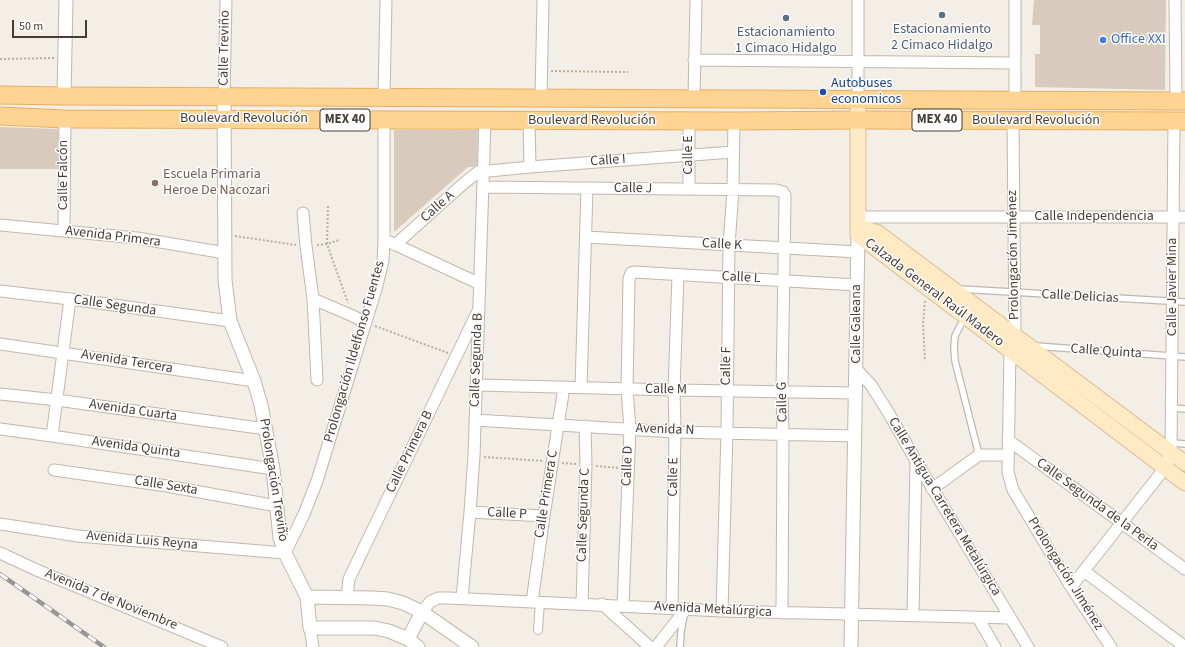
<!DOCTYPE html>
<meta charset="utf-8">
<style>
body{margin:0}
#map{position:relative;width:1185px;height:647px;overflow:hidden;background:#f3eee6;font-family:"Source Sans 3",sans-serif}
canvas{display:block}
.scale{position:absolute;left:12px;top:20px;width:75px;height:18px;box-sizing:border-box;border:2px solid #463e35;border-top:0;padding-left:5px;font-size:12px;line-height:14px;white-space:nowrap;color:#463e35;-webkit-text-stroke:3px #fff;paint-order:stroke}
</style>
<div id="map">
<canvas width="1185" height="647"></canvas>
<div class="scale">50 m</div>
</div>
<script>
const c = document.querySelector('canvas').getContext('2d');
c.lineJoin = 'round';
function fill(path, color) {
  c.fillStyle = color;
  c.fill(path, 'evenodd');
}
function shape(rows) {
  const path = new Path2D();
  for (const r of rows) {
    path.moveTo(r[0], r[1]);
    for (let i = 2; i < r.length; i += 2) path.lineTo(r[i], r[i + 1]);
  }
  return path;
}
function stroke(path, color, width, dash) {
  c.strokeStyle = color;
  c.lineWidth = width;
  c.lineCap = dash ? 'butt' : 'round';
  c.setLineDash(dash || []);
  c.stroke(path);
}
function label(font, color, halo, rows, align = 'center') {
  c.font = font + ' "Source Sans 3",sans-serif';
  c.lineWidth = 3;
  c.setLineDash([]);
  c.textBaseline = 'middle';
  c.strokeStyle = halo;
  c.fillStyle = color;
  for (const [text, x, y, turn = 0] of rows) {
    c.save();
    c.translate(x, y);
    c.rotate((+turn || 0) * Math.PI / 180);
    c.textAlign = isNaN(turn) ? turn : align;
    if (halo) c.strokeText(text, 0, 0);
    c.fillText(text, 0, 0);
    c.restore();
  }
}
const building = shape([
 [1034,0,1166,0,1165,90,1035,87,1035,54,1040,54,1040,25,1032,25],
 [0,127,58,129,58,169,0,169],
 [394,130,478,130,477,165,473,167,468,167,394,232]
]);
const path = shape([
 [0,59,55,58],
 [551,71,628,72],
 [328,206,327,244,348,303],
 [235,236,296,245],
 [317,245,327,244,339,240],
 [925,301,923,324,925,361],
 [375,326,448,353],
 [484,457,544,461],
 [562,463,576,464],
 [596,466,619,468]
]);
const service = shape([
 [960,289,1185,302],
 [966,317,960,326,955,336,954,347,955,361,979,455],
 [1036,346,1185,357],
 [1172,408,1185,409],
 [1172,443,1185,444],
 [680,647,681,632,684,615]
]);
const pedestrian = shape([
 [538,630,540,602]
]);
const minor = shape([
 [1175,0,1176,100],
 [694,60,1015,63],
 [224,97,226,0],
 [384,97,386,0],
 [541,98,543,0],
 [694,98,696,0],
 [858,99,858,0],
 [1015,100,1015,0],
 [529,121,530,167],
 [689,121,689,189],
 [1013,121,1015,336,1010,351,1008,472,1013,490,1071,587,1111,647],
 [483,187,776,190,783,192,785,195,785,199,782,391,783,435,782,613],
 [303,213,306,246,313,299,317,380],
 [858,217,1185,217],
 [0,225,137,238,225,253],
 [64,231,65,119],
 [586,237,858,252],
 [390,242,480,284],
 [395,245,463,184,478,172,530,167,733,152],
 [0,291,70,299,230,321],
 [313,299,353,316,366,323],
 [0,344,254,381],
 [857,370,871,385,888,412,916,461,1028,647],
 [477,385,674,390,855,393],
 [581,387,587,188],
 [0,394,57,400,266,429],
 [475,420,675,432,855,436],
 [0,429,52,436,273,469],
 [52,436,70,299],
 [1008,440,1185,569],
 [54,470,167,486,277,506],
 [932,489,979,455,1008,455],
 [470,512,544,516],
 [0,524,78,536,285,553,304,514,317,481,376,289,383,261,384,240,384,120],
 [0,553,39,571,222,647],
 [1084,571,1185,647],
 [1071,587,1165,468,1171,452,1174,121],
 [347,597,349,579,477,313],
 [462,598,470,512,474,456,485,121],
 [532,602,544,516,564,387],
 [582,604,586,465,585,426],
 [602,604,650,647],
 [623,605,630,429,627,389,629,279,631,273,634,272,857,285],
 [672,608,675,432,674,390,678,275],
 [722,611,727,432,729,245,733,190,734,121],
 [422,612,430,602,438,598,448,598,722,611,1010,618],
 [913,616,916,462],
 [978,618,995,647],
 [310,628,313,647],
 [656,647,686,609]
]);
const tertiary = shape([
 [64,96,66,0],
 [224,97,225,280,230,321,254,381,261,405,273,469,280,538,285,553,307,597,310,628,374,628,389,631,408,639,418,647],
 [307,597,373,598,388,599,403,603,422,612,472,647],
 [408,639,422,612],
 [851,647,858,235]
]);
const secondary = shape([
 [858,99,858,235,1185,483],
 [858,226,878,233,1185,463]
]);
const primary = shape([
 [0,95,64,96,1185,101],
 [0,116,65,119,734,121,858,120,1185,121]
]);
const rail = shape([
 [0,574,104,647]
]);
const markers = [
 [942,15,4,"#5c6f8a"],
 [786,18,4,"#5c6f8a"],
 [1103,40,4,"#3f7fe0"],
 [823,92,4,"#1a4fb4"],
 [155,183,4,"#8d6e63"]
];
const shields = [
 [345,120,50],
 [937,120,50]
];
const shieldNames = [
 ["MEX 40",345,120],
 ["MEX 40",937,120]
];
const serviceNames = [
 ["Estacionamiento",942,30],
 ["2 Cimaco Hidalgo",942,46],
 ["Estacionamiento",786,33],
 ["1 Cimaco Hidalgo",786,49]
];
const shopNames = [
 ["Office XXI",1111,40]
];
const streetNames = [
 ["Calle Treviño",225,48,-89],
 ["Boulevard Revolución",244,119],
 ["Boulevard Revolución",592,121],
 ["Boulevard Revolución",1036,121],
 ["Calle E",689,155,-90],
 ["Calle I",608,161,-4],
 ["Calle Falcón",64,175,-90],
 ["Calle J",633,189,1],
 ["Calle A",438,207,-42],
 ["Calle Independencia",1094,217],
 ["Avenida Primera",113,237,7],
 ["Calle K",722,245,3],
 ["Prolongación Jiménez",1014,255,-91],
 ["Calle L",741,278,3],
 ["Calle Javier Mina",1173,287,-90],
 ["Calzada General Raúl Madero",934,293,37],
 ["Calle Delicias",1080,297,3],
 ["Calle Segunda",115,306,8],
 ["Calle Galeana",857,324,-90],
 ["Prolongación Ildelfonso Fuentes",355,352,-74],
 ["Calle Quinta",1106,352,4],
 ["Calle Segunda B",477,360,-88],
 ["Avenida Tercera",127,362,9],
 ["Calle F",727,366,-89],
 ["Calle M",666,390,1],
 ["Calle G",783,402,-91],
 ["Avenida Cuarta",133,411,8],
 ["Avenida N",665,430,2],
 ["Avenida Quinta",136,448,8],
 ["Calle Primera B",410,452,-64],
 ["Calle D",628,466,-88],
 ["Calle E",674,477,-89],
 ["Prolongación Treviño",273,480,81],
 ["Calle Sexta",166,486,9],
 ["Calle Primera C",547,494,-81],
 ["Calle Segunda de la Perla",1097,505,36],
 ["Calle Antigua Carretera Metalúrgica",944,507,59],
 ["Calle P",507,514,3],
 ["Calle Segunda C",584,515,-88],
 ["Avenida Luis Reyna",142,541,5],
 ["Prolongación Jiménez",1065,574,58],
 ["Avenida 7 de Noviembre",111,600,22],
 ["Avenida Metalúrgica",713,610,3]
];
const transitNames = [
 ["Autobuses",831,84],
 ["economicos",831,100]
];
const educationNames = [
 ["Escuela Primaria",163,175],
 ["Heroe De Nacozari",163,191]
];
fill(building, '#d8cbbe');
stroke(service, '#c2b7ab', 8);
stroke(pedestrian, '#c2b7ab', 10);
stroke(minor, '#c2b7ab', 13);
stroke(tertiary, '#c2b7ab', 15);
stroke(secondary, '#d5bc95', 17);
stroke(primary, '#e7af61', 19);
stroke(path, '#c1ae99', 2, [2, 2]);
stroke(service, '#fff', 5.5);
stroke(pedestrian, '#fff', 8);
stroke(minor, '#fff', 11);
stroke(tertiary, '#fff', 13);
stroke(secondary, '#ffeac4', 15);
stroke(primary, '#ffd493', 17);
stroke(rail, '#969696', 4.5);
stroke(rail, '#fff', 3, [9]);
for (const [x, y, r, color] of markers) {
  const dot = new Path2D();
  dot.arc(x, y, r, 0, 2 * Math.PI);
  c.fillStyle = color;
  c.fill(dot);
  stroke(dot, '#fff', 1.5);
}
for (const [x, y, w] of shields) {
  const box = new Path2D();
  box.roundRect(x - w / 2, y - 11, w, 22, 3);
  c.fillStyle = '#fff';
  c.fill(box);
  stroke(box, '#463e35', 1);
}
label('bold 13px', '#463e35', null, shieldNames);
label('14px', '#4e5e75', '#fff', serviceNames);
label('14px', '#366cbe', '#fff', shopNames, 'left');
label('14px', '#463e35', '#fff', streetNames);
label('14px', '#164399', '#fff', transitNames, 'left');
label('14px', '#785e54', '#fff', educationNames, 'left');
</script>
